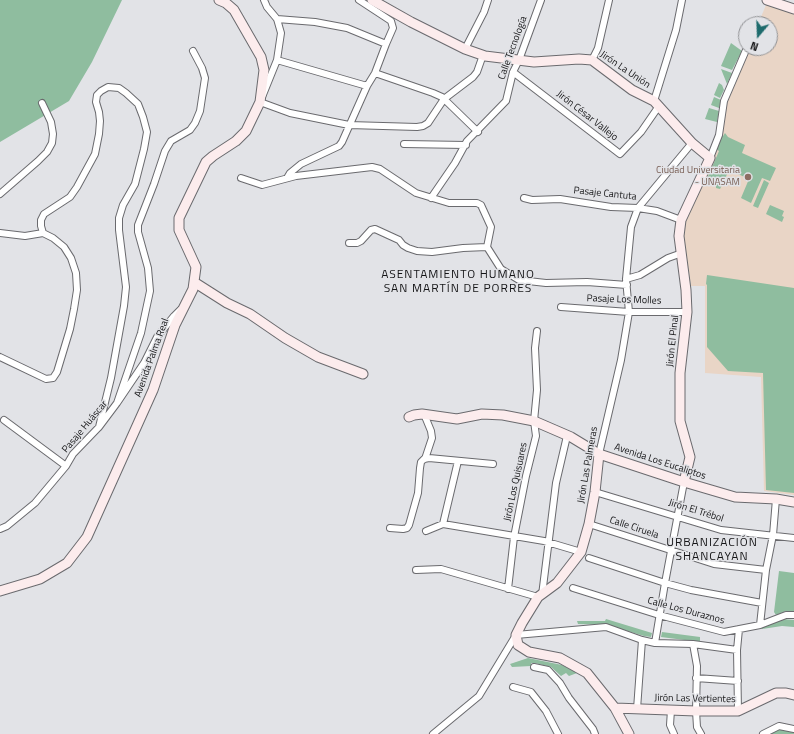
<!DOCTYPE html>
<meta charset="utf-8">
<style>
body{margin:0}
#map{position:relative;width:794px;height:734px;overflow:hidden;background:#e2e3e7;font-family:"Titillium Web",sans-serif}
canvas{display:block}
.north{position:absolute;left:738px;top:16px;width:40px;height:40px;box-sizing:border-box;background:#e2e3e7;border:1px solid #909194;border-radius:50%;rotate:199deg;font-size:11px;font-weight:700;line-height:16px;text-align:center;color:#151517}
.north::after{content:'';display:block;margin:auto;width:14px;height:18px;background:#1e6b6d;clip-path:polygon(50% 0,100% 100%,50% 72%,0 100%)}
</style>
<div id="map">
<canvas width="794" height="734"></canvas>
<div class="north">N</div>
</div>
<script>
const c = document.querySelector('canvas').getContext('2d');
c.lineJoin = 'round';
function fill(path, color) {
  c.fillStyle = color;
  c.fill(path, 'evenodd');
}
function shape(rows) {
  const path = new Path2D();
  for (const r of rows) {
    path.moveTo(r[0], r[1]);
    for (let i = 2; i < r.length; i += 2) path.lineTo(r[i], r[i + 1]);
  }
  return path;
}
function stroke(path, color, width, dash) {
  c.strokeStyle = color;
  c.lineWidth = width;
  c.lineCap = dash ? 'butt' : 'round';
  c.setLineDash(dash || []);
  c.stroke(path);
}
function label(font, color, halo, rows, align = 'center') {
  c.font = font + ' "Titillium Web",sans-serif';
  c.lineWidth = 3;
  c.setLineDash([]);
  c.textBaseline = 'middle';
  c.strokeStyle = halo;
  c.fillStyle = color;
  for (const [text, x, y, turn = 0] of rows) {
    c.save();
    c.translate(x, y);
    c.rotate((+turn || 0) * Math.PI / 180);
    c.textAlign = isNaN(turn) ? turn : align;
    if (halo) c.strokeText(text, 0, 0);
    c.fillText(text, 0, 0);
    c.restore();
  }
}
const education = shape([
 [766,5,794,13,794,495,764,491,761,377,705,373,705,286,691,286,689,272,682,234,684,219,720,136,727,99,748,48,770,48,770,24,758,24]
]);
const green = shape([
 [0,0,122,0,92,62,69,101,0,142],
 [731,43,742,51,732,70,721,66],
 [721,69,732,73,727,84],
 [719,83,722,85,724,90,720,98,714,95],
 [714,97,721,100,719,108,711,105],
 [709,108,719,111,717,122,705,119],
 [725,133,728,137,745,145,742,153,776,168,770,181,762,178,751,203,741,198,749,179,729,170,720,189,716,188,716,185,706,181,719,151,716,149,721,136,723,136],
 [764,180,769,183,758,208,753,206],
 [770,205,784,211,782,216,784,217,782,222,766,214],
 [707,275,794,288,794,493,766,490,763,373,728,371,707,347,707,285,706,284],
 [779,571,794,573,794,612,786,611,776,615,774,612],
 [606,619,652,633,651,637,644,636,608,625,578,624,577,621,605,621],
 [783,619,794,620,794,627,782,626,762,629,760,627],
 [662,632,700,637,700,642,661,637],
 [528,658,562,665,577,673,569,676,566,673,561,676,551,667,535,663,531,663,531,666,512,667,510,664],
 [778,729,794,731,794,734,767,734]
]);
const street = shape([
 [264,0,267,7,277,19,281,33,277,60,260,102,290,113,349,125,417,127,423,126,428,123,444,99,473,77,477,72,483,55],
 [277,19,315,22,347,28,386,44],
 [465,49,484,12,488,0],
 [277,60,367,86],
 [592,60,598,48,609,0],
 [513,72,620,154,641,132,659,106],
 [375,73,433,93,442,97,478,132],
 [654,101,676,30,682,0],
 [404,144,466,145],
 [710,158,719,135,724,101,746,50],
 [241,178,262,185,296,176,372,167,380,169,416,193,449,203,477,203,481,205,491,227,487,247],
 [287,178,290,173,301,164,339,146,342,142,367,86,375,73,386,44,393,28,391,21,359,0],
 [0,194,38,161,47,152,52,143,53,134,51,122,42,103],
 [431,198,455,163,467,141,506,101,513,72,519,60,541,0],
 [524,198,532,200,560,199,611,207,638,208,657,211,681,220],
 [0,233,25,236,43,233],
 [349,243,357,243,361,241,371,230,375,229,399,240,403,245,408,248,417,251,432,252,463,248,487,247],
 [487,247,501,269,519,280,546,283,587,282,627,285],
 [626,279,640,275,668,258,682,253],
 [561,307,629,312,687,312],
 [0,357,46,379,53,378,57,372,70,329,74,309,77,290,76,273,71,258,64,247,53,238,43,233,41,226,41,220,44,214,70,197,77,187,95,154,99,134,100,121,99,112,96,102,97,95,101,91,108,87,119,88,126,93,138,104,143,117,147,132,144,149,135,184,123,205,119,218,119,230,126,287,124,306,111,378,99,427],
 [117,403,141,333,150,291,148,268,138,232,138,225,154,184,165,151,171,141,190,130,195,123,200,111,205,78,202,68,193,51],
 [424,414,431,431,432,438,425,459],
 [4,420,66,466],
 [599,454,621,360,629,312,626,279,631,227,638,208,692,143],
 [458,461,443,524,544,541,581,552],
 [595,492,721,530,794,538],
 [589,524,714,564,766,570],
 [390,528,403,529,407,528,409,525,418,493,420,468,421,462,424,459,429,458,493,464],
 [0,529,7,526,35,503,66,466,73,454,99,427,117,403,144,363,157,337,174,316,180,310],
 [426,531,443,524],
 [589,558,665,583,691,590,762,603],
 [416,570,441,569,538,597],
 [573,588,659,615,724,632,760,625,786,615,794,615],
 [508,589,514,537,526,476,536,436,534,421,537,390,535,348,537,331],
 [542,595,556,483,567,436],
 [760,625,766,570,773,535,776,499],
 [655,643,665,583,684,482],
 [693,644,697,666,696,711,697,727,701,734],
 [534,667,548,670,560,683,569,698,593,729,595,734],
 [696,678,738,681],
 [513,687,531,692,546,711,558,734],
 [637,709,642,640],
 [671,710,670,725,674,734],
 [738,711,737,650,739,629],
 [433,734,479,696,516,635,606,627,642,640,655,643,693,644,737,650],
 [763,734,779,726,794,729]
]);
const secondary = shape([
 [372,0,411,22,465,49,485,56,534,62,579,59,592,60,632,90,654,101,692,143,710,158,681,220,679,236,686,290,687,312,680,373,680,421,690,457,684,482],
 [767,0,794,9],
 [194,282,227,303,250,314,285,338,318,357,363,374],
 [409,417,414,415,422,414,457,419,482,414,503,415,534,421,571,437,599,454,684,482,735,497,776,499,794,502],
 [599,454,595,492,589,524,581,552,557,583,538,597,522,623,516,635,518,645,529,652,560,658,587,673,615,708,629,734],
 [0,591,40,579,67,563,87,537,153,390,175,325,193,289,196,267,179,230,179,218,206,162,213,156,236,141,246,131,260,102,264,70,261,57,234,10,226,3,219,0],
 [615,708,696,711,738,711,776,693,786,693,794,695]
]);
const markers = [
 [748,177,4,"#8d6e63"]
];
const streetNames = [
 ["Calle Tecnología",513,48,-70],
 ["Jirón La Unión",625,70,34],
 ["Jirón César Vallejo",587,116,38],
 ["Pasaje Cantuta",605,194,6],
 ["Pasaje Los Molles",624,300,2],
 ["Jirón El Pinal",673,341,-84],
 ["Avenida Palma Real",152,358,-70],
 ["Pasaje Huáscar",85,427,-50],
 ["Avenida Los Eucaliptos",660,462,18],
 ["Jirón Las Palmeras",588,465,-80],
 ["Jirón Los Quisuares",516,482,-78],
 ["Jirón El Trébol",696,511,17],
 ["Calle Ciruela",634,528,18],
 ["Calle Los Duraznos",686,611,15],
 ["Jirón Las Vertientes",695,699,1]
];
const educationNames = [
 ["Ciudad Universitaria",740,171],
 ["- UNASAM",740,183]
];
const quarterNames = [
 ["ASENTAMIENTO HUMANO",458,275],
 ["SAN MARTÍN DE PORRES",458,289],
 ["URBANIZACIÓN",712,543],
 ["SHANCAYAN",712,557]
];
fill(education, '#e9d5c6');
fill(green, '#8fbd9f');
stroke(street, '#6a6a6e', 8);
stroke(secondary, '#6a6a6e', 11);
stroke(street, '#fff', 6);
stroke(secondary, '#fceced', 9);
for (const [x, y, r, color] of markers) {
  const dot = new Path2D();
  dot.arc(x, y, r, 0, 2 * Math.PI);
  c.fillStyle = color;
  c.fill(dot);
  stroke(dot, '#e2e3e7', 1.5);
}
label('10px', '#151517', '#e2e3e7', streetNames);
label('10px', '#785e54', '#e2e3e7', educationNames, 'right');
c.letterSpacing = '1px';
label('12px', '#151517', '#e2e3e7', quarterNames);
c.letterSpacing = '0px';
</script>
